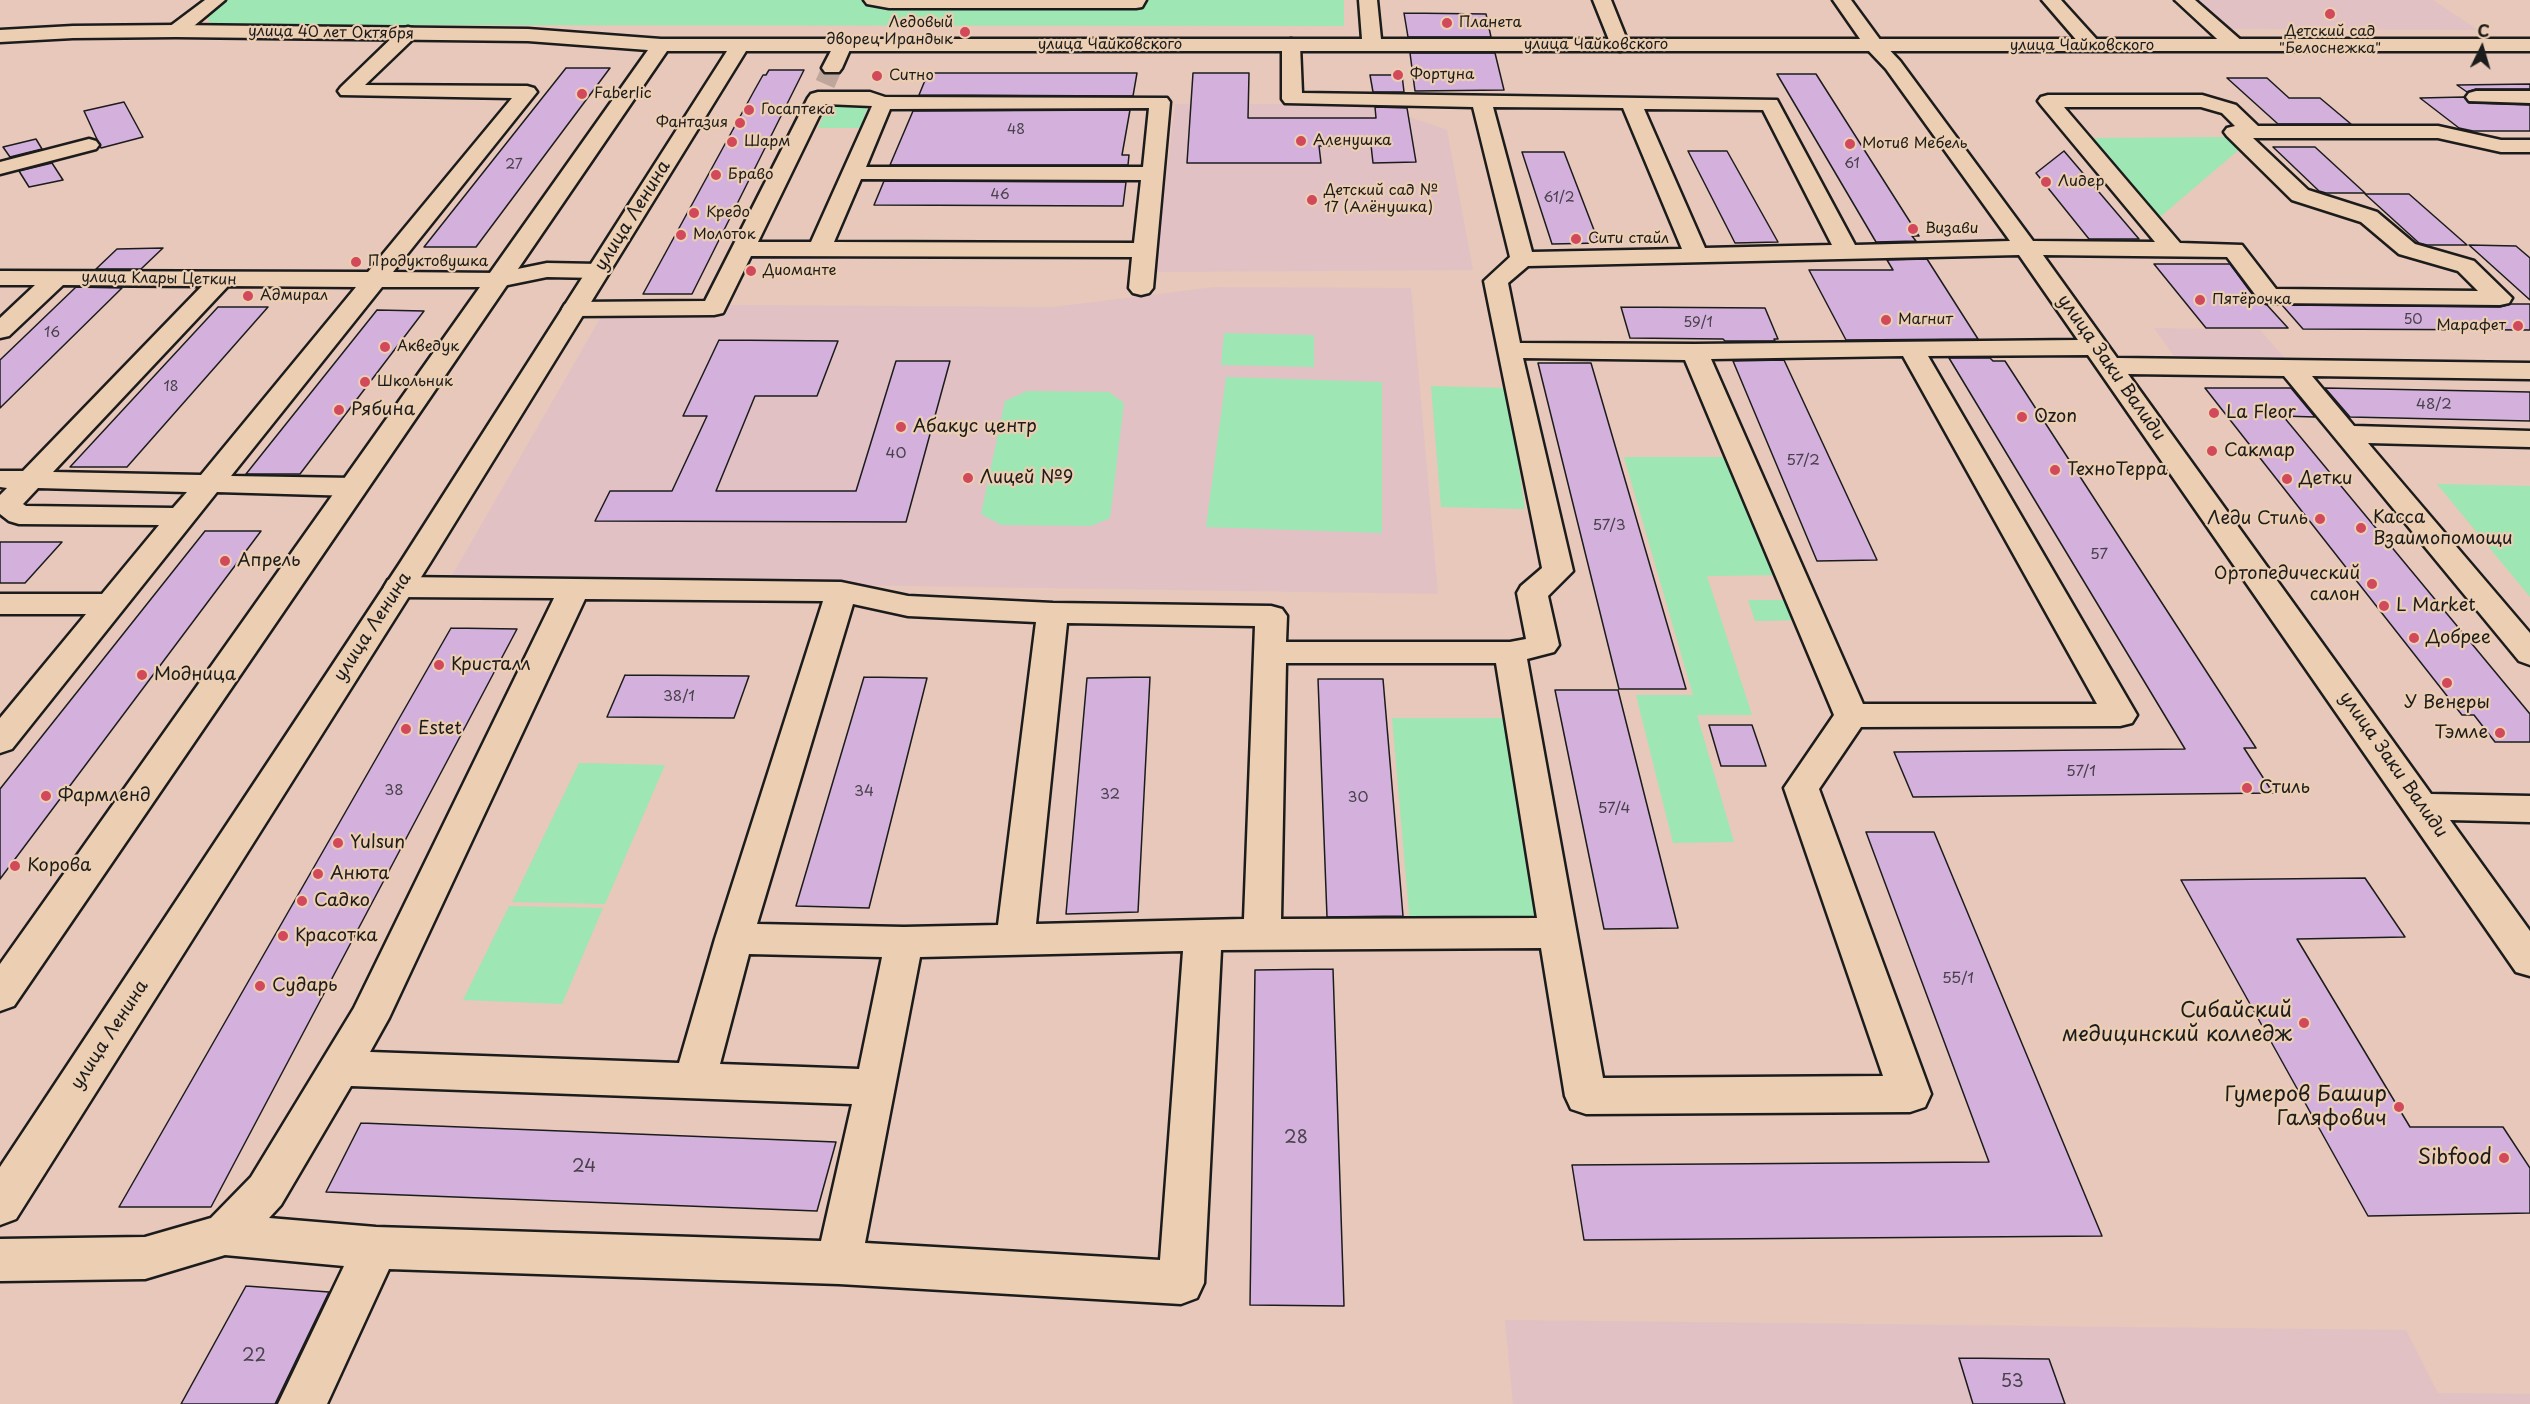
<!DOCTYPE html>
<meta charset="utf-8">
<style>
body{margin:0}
#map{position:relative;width:2530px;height:1404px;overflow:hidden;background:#e7c8ba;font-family:"Playpen Sans",sans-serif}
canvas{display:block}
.north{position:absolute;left:2452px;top:18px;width:60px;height:60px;-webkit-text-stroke:4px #ecceb2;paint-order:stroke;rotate:5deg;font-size:16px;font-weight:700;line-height:24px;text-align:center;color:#1c1c1c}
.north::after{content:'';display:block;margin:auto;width:21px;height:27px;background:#1c1c1c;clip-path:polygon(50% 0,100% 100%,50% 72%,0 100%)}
</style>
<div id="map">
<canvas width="2530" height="1404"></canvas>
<div class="north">С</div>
</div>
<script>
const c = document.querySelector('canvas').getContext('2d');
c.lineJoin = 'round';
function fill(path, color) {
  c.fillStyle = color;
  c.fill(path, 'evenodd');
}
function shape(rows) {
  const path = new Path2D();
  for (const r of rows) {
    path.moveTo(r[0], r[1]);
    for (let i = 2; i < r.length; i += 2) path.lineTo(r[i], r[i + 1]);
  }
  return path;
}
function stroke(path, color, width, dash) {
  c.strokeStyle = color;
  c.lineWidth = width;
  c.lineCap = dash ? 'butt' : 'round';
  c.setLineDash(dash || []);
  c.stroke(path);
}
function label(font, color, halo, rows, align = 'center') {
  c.font = font + ' "Playpen Sans",sans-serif';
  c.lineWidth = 4.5;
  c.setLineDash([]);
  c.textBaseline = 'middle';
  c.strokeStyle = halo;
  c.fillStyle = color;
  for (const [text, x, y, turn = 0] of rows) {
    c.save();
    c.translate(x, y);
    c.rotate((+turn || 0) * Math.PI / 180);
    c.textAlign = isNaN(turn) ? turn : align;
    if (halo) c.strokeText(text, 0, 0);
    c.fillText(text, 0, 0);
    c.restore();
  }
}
const built = shape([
 [2189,0,2433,0,2478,30,2222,29],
 [1175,104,1372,104,1447,130,1473,270,1155,272],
 [1215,287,1411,288,1438,594,450,579,601,317,717,318,726,305,1053,307],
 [2154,328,2260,330,2290,364,2179,363],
 [1505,1320,2406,1330,2438,1393,2530,1394,2530,1404,1513,1404]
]);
const green = shape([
 [227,0,1344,0,1344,26,212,25,206,16],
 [828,106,868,106,860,128,818,128],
 [2230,137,2241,148,2160,217,2089,138],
 [1224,333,1314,335,1314,367,1221,365],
 [1226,377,1382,382,1382,533,1206,527],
 [1431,386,1507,388,1525,509,1441,507],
 [1027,391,1109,392,1124,403,1110,518,1091,526,1001,525,981,514,1005,401],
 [1624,457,1745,457,1790,575,1707,576,1752,715,1697,715,1734,842,1673,843,1636,695,1693,695],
 [2437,484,2530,486,2530,597],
 [1748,600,1794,600,1802,620,1755,621],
 [1392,718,1504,718,1536,924,1410,924],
 [579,763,665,765,605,904,512,902],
 [509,906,603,908,562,1004,463,1000]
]);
const building = shape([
 [1404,13,1486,14,1491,37,1408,37,1404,13],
 [1410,53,1495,53,1504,90,1415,91,1410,53],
 [566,68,610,68,476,247,424,247,566,68],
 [769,70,804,70,692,294,643,294,754,91,763,75,766,75,769,70],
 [928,73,1137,73,1133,96,919,95,928,73],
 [1193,73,1249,73,1248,118,1376,118,1375,107,1407,108,1416,162,1373,163,1371,145,1319,146,1321,163,1187,163,1193,73],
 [1777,74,1816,74,1919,236,1912,236,1916,241,1876,242,1777,74],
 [1370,75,1402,75,1404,92,1373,92,1370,75],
 [2227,78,2267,78,2289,98,2320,98,2351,124,2278,124,2227,78],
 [2530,84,2530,89,2476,89,2467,92,2457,85,2530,84],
 [2464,97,2469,103,2530,105,2530,131,2473,131,2459,128,2420,98,2464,97],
 [124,102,143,137,101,148,84,111,124,102],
 [1130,110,1122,155,1129,155,1128,165,890,165,913,111,1130,110],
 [36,139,42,149,10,157,3,147,36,139],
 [2273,147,2315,147,2365,193,2326,193,2319,191,2273,147],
 [1688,151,1727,151,1778,242,1735,243,1688,151],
 [2064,151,2139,239,2089,239,2036,173,2064,151],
 [1522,152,1564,152,1599,243,1552,244,1522,152],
 [52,163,63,180,29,187,19,171,52,163],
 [884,181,1126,182,1123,206,874,205,884,181],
 [2365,194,2409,194,2467,245,2427,245,2419,243,2365,194],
 [2469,245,2516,246,2530,258,2530,300,2469,245],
 [163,248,141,269,96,269,117,249,163,248],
 [1927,259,1978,339,1846,340,1809,270,1893,270,1887,260,1927,259],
 [2154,264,2230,264,2258,302,2267,305,2288,328,2206,328,2154,264],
 [76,287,122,288,0,408,0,360,76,287],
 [2511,304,2530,304,2530,330,2303,329,2282,305,2500,307,2511,304],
 [218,307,268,307,127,467,70,467,218,307],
 [1621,307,1765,308,1778,339,1774,339,1775,341,1725,341,1723,339,1630,338,1621,307],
 [377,310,424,311,300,474,246,474,377,310],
 [719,340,838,341,817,396,755,396,716,491,856,491,896,361,950,361,906,522,595,521,610,491,672,491,707,416,683,416,719,340],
 [1949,358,1990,358,1993,361,2005,361,2256,748,2244,748,2273,793,1913,797,1894,752,2185,749,1949,358],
 [1784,360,1877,560,1817,561,1733,361,1784,360],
 [1538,363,1591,363,1686,689,1619,689,1538,363],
 [2205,388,2291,388,2315,417,2283,416,2530,714,2530,742,2495,742,2474,715,2462,715,2205,388],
 [2325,388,2530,392,2530,421,2350,417,2325,388],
 [205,531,261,531,0,879,0,789,205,531],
 [0,542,62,542,25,583,0,583,0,542],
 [451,628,517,629,211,1207,119,1207,451,628],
 [625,675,749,676,734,718,607,717,625,675],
 [864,677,927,678,869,908,796,906,864,677],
 [1150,677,1138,912,1066,914,1087,678,1150,677],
 [1318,679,1383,679,1403,916,1327,917,1318,679],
 [1555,690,1618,690,1678,928,1604,929,1555,690],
 [1709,725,1752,725,1766,766,1721,766,1709,725],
 [1866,832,1934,832,2102,1236,1584,1240,1572,1165,1989,1162,1866,832],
 [2365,878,2405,937,2297,939,2410,1127,2503,1127,2530,1168,2530,1213,2368,1216,2181,880,2365,878],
 [1333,969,1344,1306,1250,1305,1255,970,1333,969],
 [361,1123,836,1142,817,1211,326,1192,361,1123],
 [246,1286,329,1292,275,1404,181,1404,246,1286],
 [1959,1358,2049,1359,2065,1404,1973,1404,1959,1358]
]);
const minorTunnel = shape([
 [825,84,832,68]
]);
const minor = shape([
 [205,0,225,0,183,35,169,35,167,31,169,27,205,0],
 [864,0,1146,0,1142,7,1136,8,889,8,867,4,864,0],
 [1593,0,1611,0,1629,45,1627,49,1620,51,1613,49,1611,45,1593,0],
 [1833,0,1851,0,1881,41,1900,61,2033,241,2155,242,2041,105,2038,101,2041,97,2048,95,2202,95,2236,105,2258,126,2438,126,2501,140,2530,140,2530,152,2501,152,2438,138,2253,138,2308,190,2377,212,2415,244,2474,261,2512,298,2509,303,2500,305,2269,303,2260,301,2227,257,2043,255,2117,358,2530,363,2530,379,2312,376,2354,426,2530,431,2530,447,2368,443,2530,633,2530,665,2519,661,2284,376,2128,374,2431,794,2530,796,2530,822,2450,820,2530,931,2530,976,2516,972,2088,355,1928,356,2137,715,2132,723,2120,726,1861,727,1819,789,1931,1094,1925,1107,1910,1112,1586,1114,1571,1109,1565,1096,1541,948,1221,950,1204,1283,1197,1298,1181,1304,839,1284,389,1269,327,1404,278,1404,344,1266,225,1255,145,1279,0,1281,0,1239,145,1237,211,1218,251,1177,354,1008,554,598,399,597,388,594,384,587,388,580,399,577,841,582,908,596,1053,603,1271,606,1282,609,1287,616,1286,642,1510,642,1526,639,1517,593,1521,586,1542,568,1484,281,1510,257,1473,107,1285,103,1282,99,1282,45,1284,41,1291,39,1298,41,1300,45,1302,93,1777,100,1855,245,2010,241,1886,69,1867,49,1833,0],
 [1493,107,1623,108,1682,249,1532,252,1493,107],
 [2064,107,2201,107,2222,113,2235,126,2227,128,2224,132,2227,136,2292,200,2361,222,2399,254,2458,271,2478,291,2276,289,2242,245,2180,243,2064,107],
 [1644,109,1763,110,1832,245,1705,248,1644,109],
 [2019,255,2078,340,1695,344,1520,343,1508,283,1528,266,2019,255],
 [1903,356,2097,704,1863,704,1711,359,1903,356],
 [1523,358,1685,360,1834,715,1784,788,1883,1076,1603,1078,1527,659,1554,652,1559,645,1548,596,1573,571,1523,358],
 [585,599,823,601,715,939,679,1063,370,1052,389,1018,585,599],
 [853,604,908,616,1036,622,998,925,904,927,757,924,853,604],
 [1067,623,1255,626,1244,919,1036,924,1067,623],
 [1286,663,1496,663,1537,918,1281,919,1286,663],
 [1183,951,1160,1260,865,1243,920,957,1183,951],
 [749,954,882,957,859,1069,720,1064,749,954],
 [351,1086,852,1104,821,1241,376,1227,269,1218,281,1205,351,1086],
 [2042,0,2061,0,2099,42,2101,46,2099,50,2085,50,2042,0],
 [2175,0,2195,0,2243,42,2245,46,2243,50,2229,50,2175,0],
 [408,27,415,29,417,33,415,37,365,85,527,86,534,88,537,92,393,272,498,273,547,263,598,264,606,266,610,271,606,276,598,278,547,277,498,287,382,287,231,476,354,478,364,481,368,487,364,493,354,496,217,492,12,749,0,753,0,718,86,614,0,614,0,594,102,594,159,525,19,524,9,521,0,514,0,495,7,488,0,487,0,471,23,471,202,286,63,285,9,336,0,338,0,318,35,285,0,285,0,271,368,272,512,98,341,95,338,91,341,87,401,29,408,27],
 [228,286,356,287,201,475,53,472,228,286],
 [38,488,187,492,173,508,26,506,23,504,38,488],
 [843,39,850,41,852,45,842,68,839,72,825,72,822,68,834,45,836,41,843,39],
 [2476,91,2530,91,2530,103,2469,101,2466,97,2469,93,2476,91],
 [818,92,870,92,885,97,1167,98,1170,102,1153,288,1149,293,1141,295,1133,293,1129,288,1132,257,751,256,723,313,714,315,574,316,565,314,562,309,565,304,574,302,705,301,808,98,811,94,818,92],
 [825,104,872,106,811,242,758,242,825,104],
 [1149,108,1143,167,866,167,890,109,1149,108],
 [861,179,1141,180,1134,243,834,242,861,179],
 [89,139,96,141,99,145,96,149,0,174,0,162,89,139]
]);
const major = shape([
 [1359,0,1377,0,1381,39,2530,39,2530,51,746,51,430,563,16,1219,0,1225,0,1167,400,563,727,51,667,51,14,1006,0,1011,0,964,648,50,528,41,176,37,73,38,0,42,0,30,73,26,176,25,528,29,661,39,1362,39,1359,0]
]);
const markers = [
 [2330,14,6,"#d1495b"],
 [1447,23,6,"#d1495b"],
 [965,32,6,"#d1495b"],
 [1398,75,6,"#d1495b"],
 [877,76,6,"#d1495b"],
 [582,94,6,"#d1495b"],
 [749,110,6,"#d1495b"],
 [740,123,6,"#d1495b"],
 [1301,141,6,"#d1495b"],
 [732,142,6,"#d1495b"],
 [1850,144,6,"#d1495b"],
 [716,175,6,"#d1495b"],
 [2046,182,6,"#d1495b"],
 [1312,200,6,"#d1495b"],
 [694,213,6,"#d1495b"],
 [1913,229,6,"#d1495b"],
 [681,235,6,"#d1495b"],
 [1576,239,6,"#d1495b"],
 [356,262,6,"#d1495b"],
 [751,271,6,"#d1495b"],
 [248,296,6,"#d1495b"],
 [2200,300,6,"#d1495b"],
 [1886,320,6,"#d1495b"],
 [2518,326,6,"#d1495b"],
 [385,347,6,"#d1495b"],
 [365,382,6,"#d1495b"],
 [339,410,6,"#d1495b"],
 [2214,413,6,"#d1495b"],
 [2022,417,6,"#d1495b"],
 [901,427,6,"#d1495b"],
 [2212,451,6,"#d1495b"],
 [2055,470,6,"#d1495b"],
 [968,478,6,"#d1495b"],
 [2287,479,6,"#d1495b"],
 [2320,519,6,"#d1495b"],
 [2361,528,6,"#d1495b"],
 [225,561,6,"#d1495b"],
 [2372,584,6,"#d1495b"],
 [2384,606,6,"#d1495b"],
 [2414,638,6,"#d1495b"],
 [439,665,6,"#d1495b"],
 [142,675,6,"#d1495b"],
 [2447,683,6,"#d1495b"],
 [406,729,6,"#d1495b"],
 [2500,733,6,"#d1495b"],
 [2247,788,6,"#d1495b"],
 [46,796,6,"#d1495b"],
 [338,843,6,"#d1495b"],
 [15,866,6,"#d1495b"],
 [318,874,6,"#d1495b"],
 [302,901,6,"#d1495b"],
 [283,936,6,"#d1495b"],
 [260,986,6,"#d1495b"],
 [2304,1023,6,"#d1495b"],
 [2399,1107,6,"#d1495b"],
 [2504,1158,6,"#d1495b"]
];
const farNumbernames = [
 ["48",1016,130],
 ["61",1852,164],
 ["27",514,165],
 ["46",1000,195],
 ["61/2",1559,198],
 ["50",2413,320],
 ["59/1",1698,323],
 ["16",52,333],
 ["18",171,387]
];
const farPoinames = [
 ["Ледовый",953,23,"right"],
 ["дворец Ирандык",953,40,"right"],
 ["Планета",1459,23],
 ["Детский сад",2330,32,"center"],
 ["\"Белоснежка\"",2330,49,"center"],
 ["Фортуна",1410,75],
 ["Ситно",889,76],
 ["Faberlic",594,94],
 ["Госаптека",761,110],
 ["Фантазия",728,123,"right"],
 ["Аленушка",1313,141],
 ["Шарм",744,142],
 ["Мотив Мебель",1862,144],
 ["Браво",728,175],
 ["Лидер",2058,182],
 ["Детский сад №",1324,191],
 ["17 (Алёнушка)",1324,208],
 ["Кредо",706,213],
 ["Визави",1925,229],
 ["Молоток",693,235],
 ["Сити стайл",1588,239],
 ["Продуктовушка",368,262],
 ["Диоманте",763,271],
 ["Адмирал",260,296],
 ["Пятёрочка",2212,300],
 ["Магнит",1898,320],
 ["Марафет",2506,326,"right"],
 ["Акведук",397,347],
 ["Школьник",377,382]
];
const farStreetnames = [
 ["улица 40 лет Октября",331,33,1],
 ["улица Чайковского",1110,45],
 ["улица Чайковского",1596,45],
 ["улица Чайковского",2082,46],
 ["улица Клары Цеткин",159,279,1]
];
const numberNames = [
 ["48/2",2434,405],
 ["40",896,454],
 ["57/2",1803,461],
 ["57/3",1609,526],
 ["57",2099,555],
 ["38/1",679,697],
 ["57/1",2081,772],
 ["38",394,791],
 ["34",864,792],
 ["32",1110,795],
 ["30",1358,798],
 ["57/4",1614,809],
 ["55/1",1958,979]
];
const streetNames = [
 ["улица Ленина",633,216,-58],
 ["улица Заки Валиди",2111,368,55],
 ["улица Ленина",373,627,-57],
 ["улица Заки Валиди",2393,765,55],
 ["улица Ленина",110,1035,-57]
];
const poiNames = [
 ["Рябина",351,410],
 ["La Fleor",2226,413],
 ["Ozon",2034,417],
 ["Абакус центр",913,427],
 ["Сакмар",2224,451],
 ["ТехноТерра",2067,470],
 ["Лицей №9",980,478],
 ["Детки",2299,479],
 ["Касса",2373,518],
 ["Взаимопомощи",2373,539],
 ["Леди Стиль",2308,519,"right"],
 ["Апрель",237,561],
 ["Ортопедический",2360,574,"right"],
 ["салон",2360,595,"right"],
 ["L Market",2396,606],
 ["Добрее",2426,638],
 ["Кристалл",451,665],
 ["Модница",154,675],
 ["У Венеры",2447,703,"center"],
 ["Estet",418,729],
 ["Тэмле",2488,733,"right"],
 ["Стиль",2259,788],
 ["Фармленд",58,796],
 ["Yulsun",350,843],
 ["Корова",27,866],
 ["Анюта",330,874],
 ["Садко",314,901],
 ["Красотка",295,936],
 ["Сударь",272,986]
];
const nearNumbernames = [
 ["28",1296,1138],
 ["24",584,1167],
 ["22",254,1356],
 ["53",2012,1382]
];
const nearPoinames = [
 ["Сибайский",2292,1011],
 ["медицинский колледж",2292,1035],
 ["Гумеров Башир",2387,1095],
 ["Галяфович",2387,1119],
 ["Sibfood",2492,1158]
];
fill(built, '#e1c1c4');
fill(green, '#9ee6b4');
fill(building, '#d3b1dc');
stroke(building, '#1c1c1c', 1.5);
stroke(minorTunnel, '#bea69a', 20, [20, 10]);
stroke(minor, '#1c1c1c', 5);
stroke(major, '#1c1c1c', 5);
fill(minor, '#ecceb2');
fill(major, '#ecceb2');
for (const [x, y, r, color] of markers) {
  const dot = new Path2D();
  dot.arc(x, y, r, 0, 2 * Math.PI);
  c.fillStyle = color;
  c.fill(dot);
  stroke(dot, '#ecceb2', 2);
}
label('14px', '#4a414c', null, farNumbernames);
label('15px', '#1c1c1c', '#ecceb2', farPoinames, 'left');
label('15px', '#1c1c1c', '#ecceb2', farStreetnames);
label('15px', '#4a414c', null, numberNames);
label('18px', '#1c1c1c', '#ecceb2', streetNames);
label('18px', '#1c1c1c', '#ecceb2', poiNames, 'left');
label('18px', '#4a414c', null, nearNumbernames);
label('21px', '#1c1c1c', '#ecceb2', nearPoinames, 'right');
</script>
